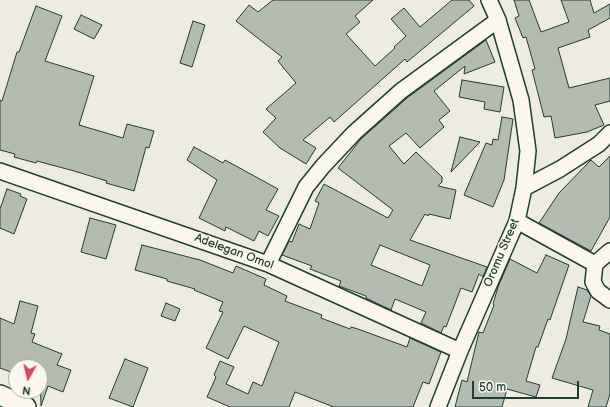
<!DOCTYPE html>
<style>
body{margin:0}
#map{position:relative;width:610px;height:407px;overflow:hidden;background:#eeece1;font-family:"Balsamiq Sans",sans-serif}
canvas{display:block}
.north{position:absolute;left:8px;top:359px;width:40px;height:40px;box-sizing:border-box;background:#fbf7ec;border:1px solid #a3ada2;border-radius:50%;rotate:188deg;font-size:11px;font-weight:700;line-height:16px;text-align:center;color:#1f3d34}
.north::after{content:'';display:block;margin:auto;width:14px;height:18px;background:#d1495b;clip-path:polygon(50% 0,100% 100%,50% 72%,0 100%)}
.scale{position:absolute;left:472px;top:381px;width:107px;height:18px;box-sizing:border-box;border:2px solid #1f3d34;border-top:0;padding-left:5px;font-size:12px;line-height:14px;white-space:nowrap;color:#1f3d34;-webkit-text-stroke:3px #fbf7ec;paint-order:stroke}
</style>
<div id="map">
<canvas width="610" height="407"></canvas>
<div class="north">N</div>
<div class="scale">50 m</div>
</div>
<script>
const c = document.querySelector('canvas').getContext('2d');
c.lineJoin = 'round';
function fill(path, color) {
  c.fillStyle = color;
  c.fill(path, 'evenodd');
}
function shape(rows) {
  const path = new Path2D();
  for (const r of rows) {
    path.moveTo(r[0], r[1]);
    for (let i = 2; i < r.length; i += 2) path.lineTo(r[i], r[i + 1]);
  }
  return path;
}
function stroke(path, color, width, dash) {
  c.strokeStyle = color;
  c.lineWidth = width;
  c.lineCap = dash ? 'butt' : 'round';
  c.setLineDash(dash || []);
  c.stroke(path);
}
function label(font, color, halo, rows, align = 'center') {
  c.font = font + ' "Balsamiq Sans",sans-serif';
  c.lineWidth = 3;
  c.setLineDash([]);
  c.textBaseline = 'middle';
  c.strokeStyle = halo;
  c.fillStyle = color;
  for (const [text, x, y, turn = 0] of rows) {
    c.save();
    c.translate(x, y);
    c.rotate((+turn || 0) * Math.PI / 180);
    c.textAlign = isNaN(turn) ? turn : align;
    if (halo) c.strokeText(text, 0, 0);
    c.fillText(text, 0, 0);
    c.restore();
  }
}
const building = shape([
 [273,0,373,0,355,16,360,22,346,34,375,66,395,48,394,47,406,36,391,19,404,8,420,27,452,0,469,0,474,6,407,62,405,59,334,122,330,117,303,140,316,148,306,164,280,148,263,132,276,118,266,109,296,83,278,61,282,57,236,21,249,5,258,12,273,0],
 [514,0,529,0,541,32,569,22,561,0,590,0,594,13,610,4,610,18,588,30,590,37,558,48,569,88,610,78,610,101,595,105,604,125,587,132,555,138,551,116,544,117,532,70,535,69,526,37,523,38,515,18,519,16,514,0],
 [36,6,62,16,45,61,94,76,79,125,123,138,127,124,154,131,149,148,146,147,134,191,106,183,107,181,74,171,37,161,36,163,14,157,15,154,0,150,0,100,2,101,17,52,19,52,36,6],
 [81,15,102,25,94,39,74,29,81,15],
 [193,21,205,25,192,67,180,63,193,21],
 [486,40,495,62,464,74,465,66,434,91,450,111,439,120,444,127,420,148,406,133,389,146,404,164,416,152,442,177,442,182,438,186,456,190,450,219,429,214,428,216,425,214,410,240,487,267,483,277,479,274,472,292,461,288,446,327,444,326,441,333,421,323,426,312,395,299,391,310,366,298,366,296,339,286,341,281,310,269,312,266,282,255,289,241,292,242,299,224,310,229,319,203,315,201,324,184,388,218,393,210,338,168,361,139,407,98,486,40],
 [380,245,430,265,422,286,371,265,380,245],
 [462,80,504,87,500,112,484,109,485,102,459,97,462,80],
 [502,117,513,119,504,180,493,207,464,195,486,143,492,145,493,139,498,140,502,117],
 [460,137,480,142,451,172,460,137],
 [194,147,223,163,225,160,278,189,266,210,279,216,268,236,259,231,254,241,226,227,225,231,199,218,217,180,187,160,194,147],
 [610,156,610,217,591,251,539,223,559,193,591,160,599,167,610,156],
 [7,189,21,194,20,196,27,199,14,234,0,228,0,209,7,189],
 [90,218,116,225,106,259,81,252,90,218],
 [142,245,200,260,233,273,236,266,266,279,264,285,287,296,285,301,322,315,321,318,350,329,351,327,358,329,407,347,410,338,441,352,429,384,423,382,413,407,334,407,295,392,289,407,230,407,207,397,216,377,214,375,220,361,234,367,226,384,248,394,253,382,262,386,279,342,244,326,228,359,206,348,223,312,219,311,223,302,194,290,195,289,167,281,167,279,135,270,142,245],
 [546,255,569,265,550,320,548,319,538,347,536,347,526,381,540,385,536,397,507,389,502,407,455,407,462,380,467,382,479,332,483,333,494,305,493,304,498,287,510,259,537,273,546,255],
 [578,287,587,290,591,296,583,322,600,326,599,330,610,334,610,394,606,407,588,407,593,390,552,378,566,339,578,287],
 [20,301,38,306,31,333,35,334,32,342,62,354,57,365,71,370,63,392,48,386,41,406,40,367,16,367,16,374,0,368,0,318,14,324,20,301],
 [166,303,180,309,175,321,161,316,166,303],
 [125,359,148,368,133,407,109,398,125,359]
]);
const minor = shape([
 [0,171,268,264,460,351],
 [524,188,560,169,599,144,610,133],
 [517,221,595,264,610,251],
 [268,264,306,187,323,166,354,133,401,91,498,20],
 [595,264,593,282,598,291,610,300],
 [438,407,460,351,517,221,524,188,528,151,521,100,498,20,489,0]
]);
const tertiary = shape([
 [0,395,26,407]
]);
const streetNames = [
 ["Adelegan Omol",234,252,20],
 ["Oromu Street",502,253,-67]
];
fill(building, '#b4bbb0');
stroke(building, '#1f3d34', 1);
stroke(minor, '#1f3d34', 18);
stroke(tertiary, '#1f3d34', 22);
stroke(minor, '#fbf7ec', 15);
stroke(tertiary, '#fbf7ec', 19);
label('12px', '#1f3d34', '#fbf7ec', streetNames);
</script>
